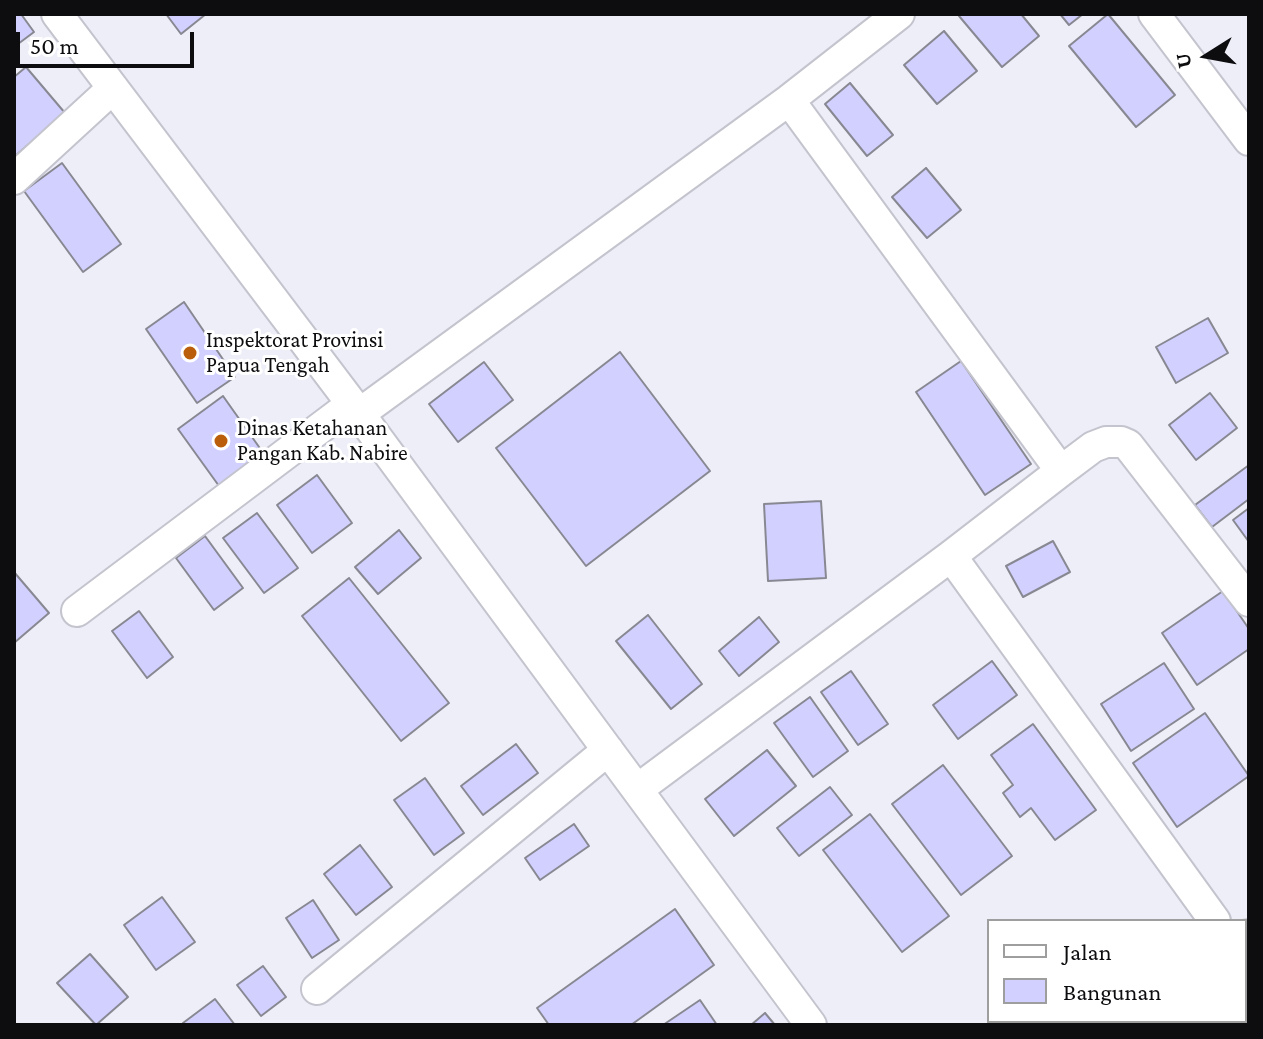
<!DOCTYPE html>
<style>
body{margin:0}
#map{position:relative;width:1263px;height:1039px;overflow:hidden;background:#eeeef9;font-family:"Crimson Pro",serif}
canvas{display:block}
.frame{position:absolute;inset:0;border:16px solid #0d0d10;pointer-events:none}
.legend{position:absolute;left:987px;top:919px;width:260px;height:104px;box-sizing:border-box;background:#fff;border:2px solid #9e9e9f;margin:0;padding:10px 14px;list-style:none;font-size:24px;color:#0d0d10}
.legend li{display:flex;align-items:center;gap:16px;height:40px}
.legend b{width:40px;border:2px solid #9e9e9f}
.north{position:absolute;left:1167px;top:16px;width:80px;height:80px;-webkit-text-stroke:6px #fff;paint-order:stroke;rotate:259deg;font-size:22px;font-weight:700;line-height:32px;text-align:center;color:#0d0d10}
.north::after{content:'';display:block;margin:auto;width:28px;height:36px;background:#0d0d10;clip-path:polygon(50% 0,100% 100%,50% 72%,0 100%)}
.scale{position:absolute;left:16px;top:32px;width:178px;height:36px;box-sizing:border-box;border:4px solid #0d0d10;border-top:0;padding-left:10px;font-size:24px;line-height:28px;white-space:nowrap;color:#0d0d10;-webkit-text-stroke:6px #fff;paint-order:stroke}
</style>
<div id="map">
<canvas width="1263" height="1039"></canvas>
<div class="frame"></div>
<ul class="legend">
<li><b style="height:10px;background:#fff"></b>Jalan</li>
<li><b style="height:22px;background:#d2d0ff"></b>Bangunan</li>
</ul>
<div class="north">U</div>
<div class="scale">50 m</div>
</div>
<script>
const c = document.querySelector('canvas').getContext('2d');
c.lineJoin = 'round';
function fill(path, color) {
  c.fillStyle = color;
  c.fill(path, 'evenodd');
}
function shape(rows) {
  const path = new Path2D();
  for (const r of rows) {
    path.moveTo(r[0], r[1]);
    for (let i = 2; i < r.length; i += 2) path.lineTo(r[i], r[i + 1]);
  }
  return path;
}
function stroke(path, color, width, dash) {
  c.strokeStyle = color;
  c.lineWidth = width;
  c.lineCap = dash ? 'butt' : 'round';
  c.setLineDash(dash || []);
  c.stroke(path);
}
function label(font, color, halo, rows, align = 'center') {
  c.font = font + ' "Crimson Pro",serif';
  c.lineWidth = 6;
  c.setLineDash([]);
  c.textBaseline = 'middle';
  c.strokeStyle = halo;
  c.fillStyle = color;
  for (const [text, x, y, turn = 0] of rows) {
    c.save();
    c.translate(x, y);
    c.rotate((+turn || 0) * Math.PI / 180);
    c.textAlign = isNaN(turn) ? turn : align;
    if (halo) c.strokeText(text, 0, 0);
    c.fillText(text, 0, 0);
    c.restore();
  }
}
const building = shape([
 [14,14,21,14,34,32,14,47,14,14],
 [166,14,206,14,181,34,166,14],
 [961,14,1021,14,1039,36,1002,67,959,16,961,14],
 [1060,14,1083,14,1069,25,1060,14],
 [1108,14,1175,95,1136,127,1069,46,1108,14],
 [944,31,977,71,937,104,904,65,944,31],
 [26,67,65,113,14,157,14,77,26,67],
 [850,83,893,135,867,156,825,104,850,83],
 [62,163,121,244,83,272,24,191,62,163],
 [926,168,961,210,927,238,892,197,926,168],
 [184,302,235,377,197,403,146,329,184,302],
 [1208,318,1228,353,1176,383,1156,347,1208,318],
 [620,352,710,471,586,566,496,448,620,352],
 [961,361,1031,464,985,495,916,392,961,361],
 [484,362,513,400,458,442,429,404,484,362],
 [1210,393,1237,428,1196,460,1169,425,1210,393],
 [223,396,264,454,219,486,178,429,223,396],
 [1249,465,1249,499,1212,527,1195,505,1249,465],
 [317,475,352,523,312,553,277,505,317,475],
 [821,501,826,578,768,581,764,504,821,501],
 [1249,508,1249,542,1233,520,1249,508],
 [257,513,298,568,264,593,223,538,257,513],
 [399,530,421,558,378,594,355,567,399,530],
 [205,536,243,588,214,610,176,558,205,536],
 [1053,541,1070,572,1023,597,1006,566,1053,541],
 [14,572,49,613,14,643,14,572],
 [349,578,449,703,401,741,302,616,349,578],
 [1223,591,1249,629,1249,649,1197,685,1162,633,1223,591],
 [139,611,173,657,147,678,112,631,139,611],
 [648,615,702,684,671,709,616,641,648,615],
 [759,617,779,642,739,676,719,651,759,617],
 [992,661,1017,695,958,739,933,705,992,661],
 [1164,663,1194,709,1131,751,1101,704,1164,663],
 [851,671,888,724,858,745,821,692,851,671],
 [810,697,848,751,813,777,774,723,810,697],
 [1205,713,1249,776,1177,827,1133,763,1205,713],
 [1033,724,1096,810,1055,840,1031,808,1020,817,1003,793,1013,785,991,755,1033,724],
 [516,744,538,773,483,815,461,786,516,744],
 [767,750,796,786,734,836,705,799,767,750],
 [943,765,1012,856,961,895,892,804,943,765],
 [425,778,464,833,434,855,394,800,425,778],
 [830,787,852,815,799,856,777,828,830,787],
 [870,814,949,916,902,952,823,850,870,814],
 [574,824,589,846,540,880,525,858,574,824],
 [360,845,392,887,356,915,324,874,360,845],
 [162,897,195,942,156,970,124,925,162,897],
 [313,900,339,940,312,958,286,918,313,900],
 [675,909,714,965,631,1025,549,1025,537,1008,675,909],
 [90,954,128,997,96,1025,57,983,90,954],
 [263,966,286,997,261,1016,237,985,263,966],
 [215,999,235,1025,185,1025,183,1023,215,999],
 [700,1000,717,1025,663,1025,700,1000],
 [765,1013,775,1025,751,1025,765,1013]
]);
const minor = shape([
 [57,14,352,404,811,1025],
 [1154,14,1249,140],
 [789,100,1061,471],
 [14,179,113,88],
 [359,414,789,100,899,14],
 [951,556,1215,921],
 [77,611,352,404],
 [638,789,951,556,1061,471,1093,447,1106,442,1121,442,1128,445,1249,601],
 [317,989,608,750]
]);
const highway = shape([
 [1245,945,1249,942],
 [1137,1025,1142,1021]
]);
const markers = [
 [190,353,8,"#bb5e0b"],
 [221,441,8,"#bb5e0b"]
];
const poiNames = [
 ["Inspektorat Provinsi",206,340],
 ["Papua Tengah",206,365],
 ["Dinas Ketahanan",237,428],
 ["Pangan Kab. Nabire",237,453]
];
fill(building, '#d2d0ff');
stroke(building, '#888892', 2);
stroke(minor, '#c4c4ce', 34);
stroke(highway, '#c4c4ce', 48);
stroke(minor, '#fff', 30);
stroke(highway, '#fff', 44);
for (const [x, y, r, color] of markers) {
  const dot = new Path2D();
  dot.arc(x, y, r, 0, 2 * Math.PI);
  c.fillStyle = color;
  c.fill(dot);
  stroke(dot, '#fff', 3);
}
label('22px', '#0d0d10', '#fff', poiNames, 'left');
</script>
